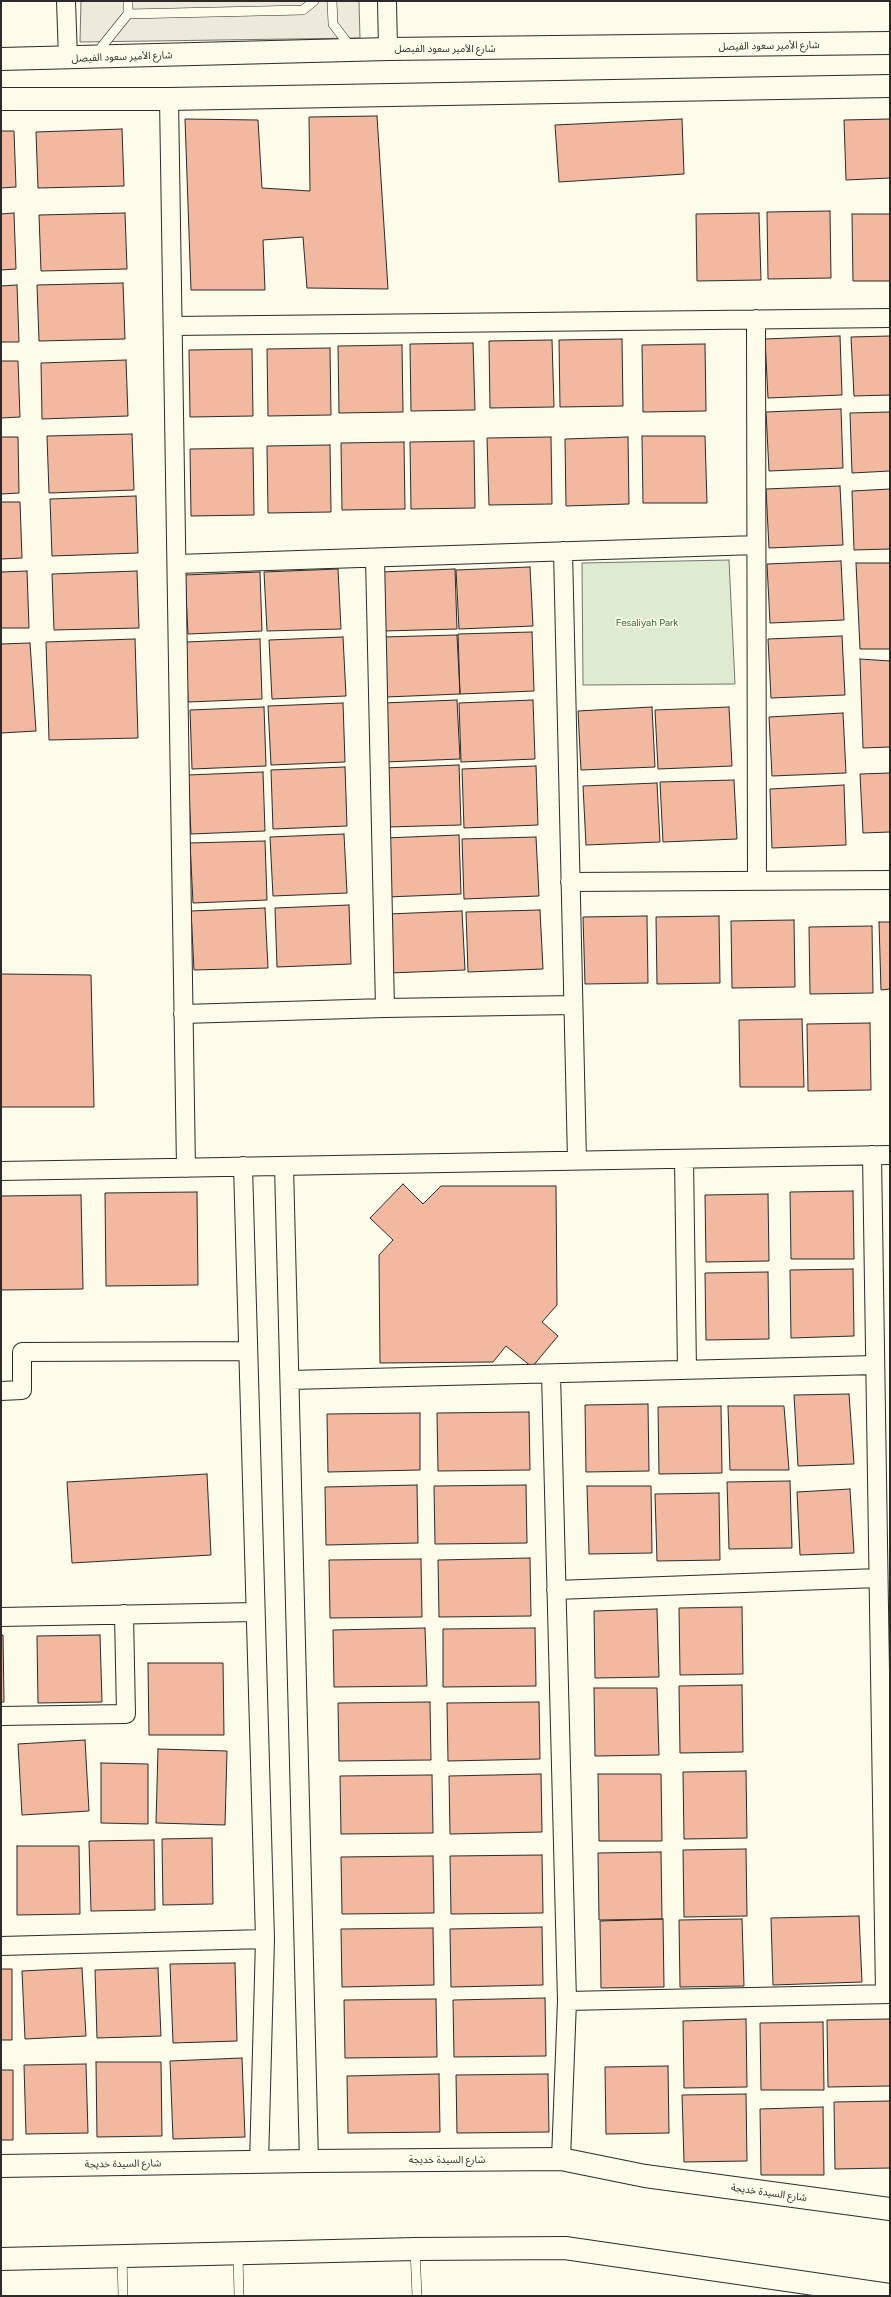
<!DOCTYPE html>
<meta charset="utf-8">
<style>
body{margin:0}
#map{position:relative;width:891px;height:2297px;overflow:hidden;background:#fdfbea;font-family:Figtree,sans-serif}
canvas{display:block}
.frame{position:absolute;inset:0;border:2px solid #2b2b2b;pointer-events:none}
</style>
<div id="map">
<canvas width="891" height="2297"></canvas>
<div class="frame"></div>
</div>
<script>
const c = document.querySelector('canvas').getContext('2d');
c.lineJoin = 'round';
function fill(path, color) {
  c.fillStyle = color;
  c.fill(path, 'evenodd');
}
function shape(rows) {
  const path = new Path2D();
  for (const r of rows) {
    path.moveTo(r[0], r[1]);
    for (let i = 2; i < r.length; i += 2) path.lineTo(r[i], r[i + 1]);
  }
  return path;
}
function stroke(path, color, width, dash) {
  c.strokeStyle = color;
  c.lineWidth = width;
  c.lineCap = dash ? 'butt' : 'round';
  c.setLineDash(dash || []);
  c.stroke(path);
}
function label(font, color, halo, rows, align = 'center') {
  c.font = font + ' Figtree,"Noto Sans Arabic",sans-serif';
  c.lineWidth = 3;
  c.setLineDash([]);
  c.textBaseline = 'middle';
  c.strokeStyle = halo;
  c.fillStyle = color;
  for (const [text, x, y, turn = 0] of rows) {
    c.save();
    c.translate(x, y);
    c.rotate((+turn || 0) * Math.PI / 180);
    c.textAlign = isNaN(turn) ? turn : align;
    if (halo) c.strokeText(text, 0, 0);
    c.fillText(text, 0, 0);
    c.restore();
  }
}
const green = shape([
 [729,560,735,684,583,685,582,563,729,560]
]);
const parking = shape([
 [81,1,359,1,360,38,80,42,81,1]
]);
const building = shape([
 [377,116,388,289,307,288,303,237,263,240,265,290,191,290,185,119,258,120,262,188,310,191,309,117,377,116],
 [682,119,684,174,559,182,555,125,682,119],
 [890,119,890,178,846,180,844,120,890,119],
 [122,129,124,186,38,188,36,132,122,129],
 [1,131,14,131,16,187,1,188,1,131],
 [830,211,831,278,768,279,767,212,830,211],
 [14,213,16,269,1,270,1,214,14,213],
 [125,213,127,269,41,271,39,215,125,213],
 [759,213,761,280,697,281,696,214,759,213],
 [852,214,890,214,890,281,853,281,852,214],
 [123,283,125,339,39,341,37,285,123,283],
 [17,285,19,342,1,342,1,286,17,285],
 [840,336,842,395,768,398,765,339,840,336],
 [890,336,890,395,854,396,851,337,890,336],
 [622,339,623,406,560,407,559,340,622,339],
 [552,340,554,407,490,408,489,341,552,340],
 [473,343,475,410,411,411,410,344,473,343],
 [705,344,706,411,643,412,642,345,705,344],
 [402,345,403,412,339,413,338,346,402,345],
 [330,348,331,415,268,416,267,349,330,348],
 [252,349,253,416,190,417,189,350,252,349],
 [126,360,128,416,42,419,41,363,126,360],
 [1,361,18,361,20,417,1,418,1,361],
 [841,409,843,468,769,471,766,412,841,409],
 [890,412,890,471,852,473,850,413,890,412],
 [132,434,134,490,49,493,47,436,132,434],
 [642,436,705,436,707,503,643,503,642,436],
 [1,437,18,437,19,493,1,494,1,437],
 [551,437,552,504,489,505,487,438,551,437],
 [628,437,629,504,566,506,565,439,628,437],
 [474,441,475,508,411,509,410,442,474,441],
 [404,442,405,509,342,510,341,443,404,442],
 [330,445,331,512,268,513,267,446,330,445],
 [253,448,254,515,191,516,190,449,253,448],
 [840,486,843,545,769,548,766,489,840,486],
 [890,489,890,549,854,550,852,491,890,489],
 [136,496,138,553,52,556,50,499,136,496],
 [1,502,20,502,22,558,1,559,1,502],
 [841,561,844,620,770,623,767,564,841,561],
 [856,563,890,563,890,649,860,649,856,563],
 [530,567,533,626,459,629,456,570,530,567],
 [338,569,341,629,267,631,264,572,338,569],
 [455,569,457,629,384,631,381,572,455,569],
 [27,571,29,628,1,628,1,572,27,571],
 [137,571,139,628,54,630,52,574,137,571],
 [260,572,262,631,188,634,185,575,260,572],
 [532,632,534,691,460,694,458,634,532,632],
 [457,635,460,694,386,697,383,637,457,635],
 [842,636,845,695,771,698,768,639,842,636],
 [343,637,346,696,272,699,269,640,343,637],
 [135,639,138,738,49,740,46,642,135,639],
 [260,639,262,699,188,702,186,642,260,639],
 [30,643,36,731,1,733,1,644,30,643],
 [860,659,890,661,890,747,863,748,860,659],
 [457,700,460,759,385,762,383,703,457,700],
 [533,700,535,759,461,762,459,703,533,700],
 [343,703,345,762,271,765,268,706,343,703],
 [264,707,266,766,192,769,190,710,264,707],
 [652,707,655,767,581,770,578,711,652,707],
 [729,707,732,766,658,769,655,710,729,707],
 [843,713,846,773,772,776,769,717,843,713],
 [459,765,461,825,387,827,384,768,459,765],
 [536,766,538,825,464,828,462,769,536,766],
 [345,767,347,826,273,829,271,770,345,767],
 [263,772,265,831,191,834,188,775,263,772],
 [890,773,890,832,863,833,860,774,890,773],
 [734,780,737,839,663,842,660,782,734,780],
 [657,783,660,842,586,845,583,786,657,783],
 [844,785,846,845,772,848,770,789,844,785],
 [344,834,347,893,273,896,270,837,344,834],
 [459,835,461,894,387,897,385,838,459,835],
 [536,837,539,896,464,899,462,839,536,837],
 [265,841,267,900,193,903,190,843,265,841],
 [349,905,351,964,277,967,275,908,349,905],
 [265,908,268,968,194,970,191,911,265,908],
 [540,910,543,969,468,972,466,912,540,910],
 [462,911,465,970,390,973,388,914,462,911],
 [647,916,648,983,585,984,583,917,647,916],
 [719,916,720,983,657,984,656,917,719,916],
 [794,920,795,987,732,988,731,921,794,920],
 [879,922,890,922,890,989,881,990,879,922],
 [872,926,873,993,810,994,809,927,872,926],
 [1,974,91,975,94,1107,1,1107,1,974],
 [802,1019,804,1087,740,1087,739,1020,802,1019],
 [870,1023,871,1090,808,1091,807,1024,870,1023],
 [403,1184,423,1204,441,1186,556,1186,557,1305,542,1322,558,1336,532,1367,506,1346,493,1362,380,1363,379,1255,393,1240,370,1218,403,1184],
 [853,1191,854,1259,791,1259,790,1192,853,1191],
 [197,1192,198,1285,106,1286,105,1193,197,1192],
 [768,1194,769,1261,706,1262,705,1195,768,1194],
 [81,1195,83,1289,1,1290,1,1196,81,1195],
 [853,1269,854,1336,791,1338,790,1270,853,1269],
 [768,1272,769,1339,706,1340,705,1273,768,1272],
 [849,1394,854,1464,798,1466,794,1395,849,1394],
 [648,1404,649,1471,586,1472,585,1405,648,1404],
 [721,1406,722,1473,659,1474,658,1407,721,1406],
 [728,1406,784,1406,789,1470,730,1470,728,1406],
 [529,1412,530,1470,438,1471,437,1413,529,1412],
 [420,1413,420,1470,328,1472,327,1414,420,1413],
 [207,1474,211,1555,72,1563,67,1482,207,1474],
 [790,1481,792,1548,729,1549,727,1482,790,1481],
 [417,1485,418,1543,326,1545,325,1487,417,1485],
 [526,1485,527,1543,435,1544,434,1486,526,1485],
 [587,1486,651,1486,652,1553,589,1554,587,1486],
 [850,1489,854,1553,800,1555,797,1492,850,1489],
 [719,1493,720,1560,657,1561,655,1494,719,1493],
 [530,1558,531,1616,439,1617,438,1560,530,1558],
 [421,1559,422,1617,330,1618,329,1560,421,1559],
 [742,1607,743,1674,680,1675,679,1608,742,1607],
 [657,1609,659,1677,595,1678,594,1611,657,1609],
 [425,1628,427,1686,334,1687,333,1630,425,1628],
 [535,1628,536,1686,443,1687,443,1629,535,1628],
 [1,1635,3,1635,4,1702,1,1702,1,1635],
 [100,1635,102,1702,38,1703,37,1636,100,1635],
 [148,1663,223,1663,224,1735,149,1735,148,1663],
 [742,1685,743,1752,680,1753,679,1686,742,1685],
 [594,1688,657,1688,659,1755,595,1756,594,1688],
 [430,1702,431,1760,339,1761,338,1703,430,1702],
 [539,1702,540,1759,448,1761,447,1703,539,1702],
 [85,1740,89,1811,22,1815,18,1744,85,1740],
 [158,1749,227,1751,225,1825,156,1823,158,1749],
 [101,1763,148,1764,148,1824,101,1823,101,1763],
 [746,1771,747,1838,684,1839,683,1772,746,1771],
 [541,1774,542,1832,450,1834,449,1776,541,1774],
 [598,1774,661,1774,662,1841,599,1841,598,1774],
 [432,1775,433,1833,341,1834,340,1776,432,1775],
 [212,1838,213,1904,163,1905,162,1839,212,1838],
 [154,1840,155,1910,91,1911,89,1841,154,1840],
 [17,1846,79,1846,80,1914,17,1915,17,1846],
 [746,1849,747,1916,684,1917,683,1850,746,1849],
 [661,1852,662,1919,599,1920,598,1853,661,1852],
 [542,1855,543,1913,451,1914,450,1856,542,1855],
 [433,1856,434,1913,342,1914,341,1857,433,1856],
 [859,1916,862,1982,773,1985,771,1918,859,1916],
 [663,1919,664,1987,601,1988,600,1921,663,1919],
 [742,1919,744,1986,680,1987,679,1920,742,1919],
 [542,1927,543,1985,451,1987,450,1929,542,1927],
 [433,1928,434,1985,342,1987,341,1929,433,1928],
 [235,1963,237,2041,173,2043,170,1964,235,1963],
 [82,1968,86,2036,25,2039,22,1971,82,1968],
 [158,1968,161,2036,97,2038,95,1970,158,1968],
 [1,1969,12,1969,12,2040,1,2040,1,1969],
 [545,1998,546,2056,454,2057,453,2000,545,1998],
 [436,1999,437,2057,345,2058,344,2000,436,1999],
 [746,2019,747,2087,684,2088,683,2021,746,2019],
 [890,2019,890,2086,828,2087,827,2020,890,2019],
 [823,2022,824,2090,761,2090,760,2023,823,2022],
 [242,2058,245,2137,173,2139,170,2061,242,2058],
 [96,2062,161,2062,162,2136,97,2137,96,2062],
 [86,2064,88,2133,26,2134,24,2065,86,2064],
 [668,2066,669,2133,606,2134,605,2067,668,2066],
 [1,2070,13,2070,13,2140,1,2140,1,2070],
 [439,2074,440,2132,348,2133,347,2076,439,2074],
 [548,2074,549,2132,457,2133,456,2075,548,2074],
 [746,2094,747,2161,684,2162,682,2095,746,2094],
 [890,2101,890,2168,835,2169,834,2102,890,2101],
 [823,2107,824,2175,761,2175,760,2109,823,2107]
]);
const service = shape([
 [128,1,128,14,303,10,314,1],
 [332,1,333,24,352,49],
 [95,55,128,14],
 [415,2249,417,2296],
 [238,2254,239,2296],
 [122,2257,123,2296]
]);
const minor = shape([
 [66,1,68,58],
 [387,1,388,49],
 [169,99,186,1168],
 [756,319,757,881],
 [173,326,890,318],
 [563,551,577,1160],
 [375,558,385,1008],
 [177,564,756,545],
 [570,882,890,880],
 [183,1014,385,1008,573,1005],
 [872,1155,885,1994],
 [684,1159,687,1370],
 [243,1166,265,1939,259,2163],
 [284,1166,309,2161],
 [1,1171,890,1155],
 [551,1374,567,2001,561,2159],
 [290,1380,875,1365],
 [1,1391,22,1390,22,1352,248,1351],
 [556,1590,878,1578],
 [1,1617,255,1612],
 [1,1716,126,1714,124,1614],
 [1,1946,265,1939],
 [567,2001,890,1994]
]);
const tertiary = shape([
 [1,2166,309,2161,561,2159,645,2176,890,2209],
 [1,2259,415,2249,565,2248,890,2295]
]);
const primary = shape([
 [1,59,388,49,890,43],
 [1,99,169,99,890,86]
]);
const streetNames = [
 ["شارع الأمير سعود الفيصل",769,46,-1],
 ["شارع الأمير سعود الفيصل",445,49],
 ["شارع الأمير سعود الفيصل",122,57,-2],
 ["شارع السيدة خديجة",447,2160],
 ["شارع السيدة خديجة",123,2164,-1],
 ["شارع السيدة خديجة",769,2193,8]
];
const parkNames = [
 ["Fesaliyah Park",647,623]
];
fill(green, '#deebd1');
stroke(green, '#74746e', 1);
fill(parking, '#eceadb');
stroke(parking, '#74746e', 1);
fill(building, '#f2b8a0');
stroke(building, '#2b2b2b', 1);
stroke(service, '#2b2b2b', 10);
stroke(minor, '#2b2b2b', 20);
stroke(tertiary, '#2b2b2b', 24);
stroke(primary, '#2b2b2b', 24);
stroke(service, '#fdfbea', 9);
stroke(minor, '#fdfbea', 18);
stroke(tertiary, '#fdfbea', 22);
stroke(primary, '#fdfbea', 22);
label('10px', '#2b2b2b', '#fdfbea', streetNames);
label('10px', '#34623c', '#fdfbea', parkNames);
</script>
